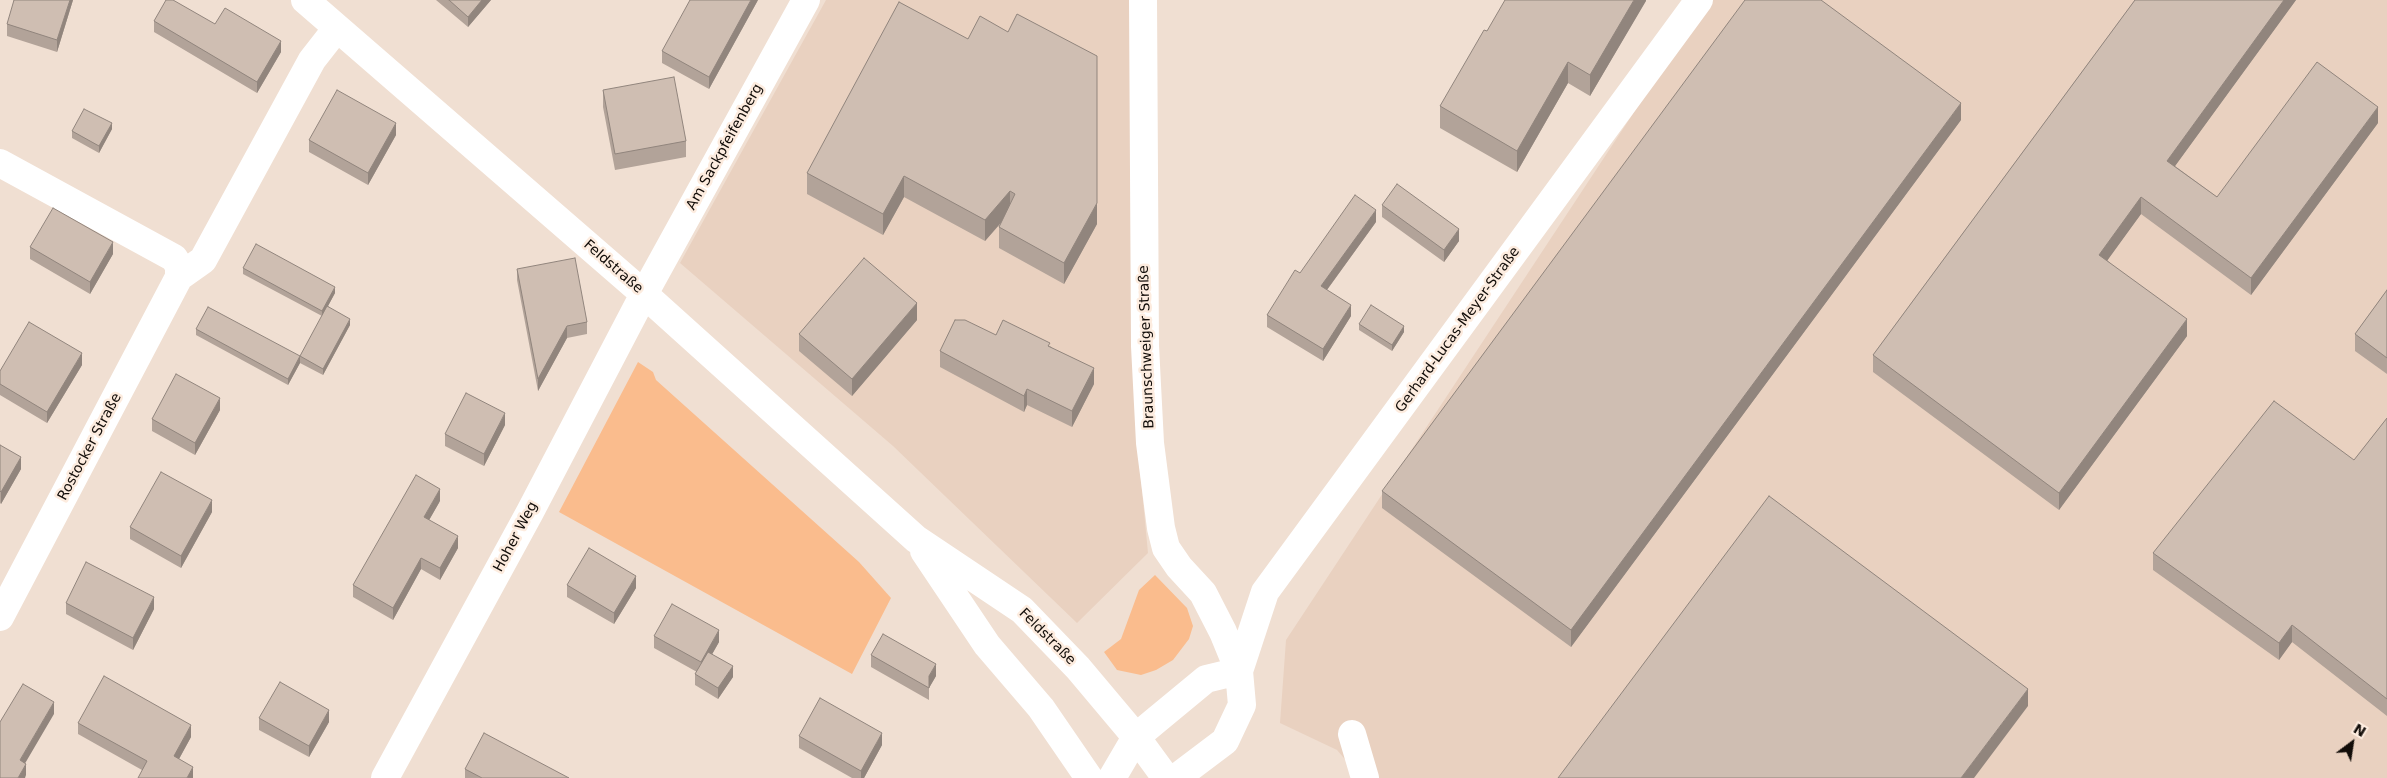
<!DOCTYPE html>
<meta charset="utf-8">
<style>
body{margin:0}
#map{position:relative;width:2387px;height:778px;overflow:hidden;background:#f0dfd2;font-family:"DejaVu Sans",sans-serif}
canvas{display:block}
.north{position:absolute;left:2327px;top:718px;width:50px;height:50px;-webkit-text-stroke:4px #fdecdf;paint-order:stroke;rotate:31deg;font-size:14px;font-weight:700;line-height:20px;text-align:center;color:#120d09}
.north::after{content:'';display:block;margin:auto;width:18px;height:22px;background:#120d09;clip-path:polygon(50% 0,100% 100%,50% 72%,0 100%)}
</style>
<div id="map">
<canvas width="2387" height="778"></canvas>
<div class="north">N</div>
</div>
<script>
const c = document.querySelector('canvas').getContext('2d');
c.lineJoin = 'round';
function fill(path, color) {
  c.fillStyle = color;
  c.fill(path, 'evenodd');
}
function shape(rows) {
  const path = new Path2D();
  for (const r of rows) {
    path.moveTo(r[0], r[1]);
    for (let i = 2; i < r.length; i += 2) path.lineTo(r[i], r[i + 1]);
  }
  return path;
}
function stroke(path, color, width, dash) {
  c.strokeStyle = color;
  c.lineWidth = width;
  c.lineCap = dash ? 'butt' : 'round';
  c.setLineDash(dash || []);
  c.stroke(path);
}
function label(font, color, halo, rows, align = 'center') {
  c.font = font + ' "DejaVu Sans",sans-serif';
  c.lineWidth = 5;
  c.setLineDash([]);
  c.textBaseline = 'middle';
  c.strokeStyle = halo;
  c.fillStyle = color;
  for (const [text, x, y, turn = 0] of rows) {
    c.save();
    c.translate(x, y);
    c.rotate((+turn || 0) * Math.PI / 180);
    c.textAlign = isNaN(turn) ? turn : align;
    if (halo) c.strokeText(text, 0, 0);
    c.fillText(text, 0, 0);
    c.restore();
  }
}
const built = shape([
 [826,0,1132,0,1130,128,1133,343,1137,438,1148,553,1077,623,893,446,680,263],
 [1708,0,2387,0,2387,778,1361,778,1337,750,1280,723,1286,640]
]);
const green = shape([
 [638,362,653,372,656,380,859,562,891,598,852,674,559,512],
 [1155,575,1187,608,1193,626,1189,639,1173,660,1156,670,1141,675,1117,670,1104,652,1121,639,1139,590]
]);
const minor = shape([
 [305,0,644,294,916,539,1022,610,1078,668,1136,737,1166,778],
 [1143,0,1145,346,1150,443,1161,528,1166,548,1179,567,1203,593,1223,632,1239,671,1242,705,1225,741,1176,778],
 [0,163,174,258,179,266,179,277,0,617],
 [179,277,203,260,312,60,337,28],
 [924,551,987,645,1041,708,1089,778],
 [1239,671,1265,592,1699,0],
 [1352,734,1365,778],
 [385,778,530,512,644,294,806,0],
 [1112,778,1136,737,1154,722,1206,679,1239,671]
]);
const wall = shape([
 [73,0,57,52,7,36,7,24],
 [436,0,491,0,468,27],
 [758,0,709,89,662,63,662,51],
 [1646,0,1590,96,1568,83,1517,172,1440,128,1440,106,1487,31],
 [2135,0,2296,0,2175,166,2217,197,2378,123,2251,295,2141,214,2107,260,2187,336,2059,510,1873,372,1873,355],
 [154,21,215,24,281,52,257,93,154,32],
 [1008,32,1097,224,1064,284,999,248,999,227,1001,223,985,241,904,197,883,235,807,194,807,173,968,39],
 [603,90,686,141,686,157,615,170,603,107],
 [1961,120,1571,647,1382,508,1382,491],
 [112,129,99,153,72,138,72,131],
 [396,135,368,185,309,152,309,140],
 [1382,205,1459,241,1444,262,1382,217],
 [1376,222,1327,290,1351,316,1323,361,1267,327,1267,315,1300,273],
 [30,247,113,254,90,294,30,259],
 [243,268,335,293,328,306,350,325,323,375,300,363,288,385,196,335,196,329,300,356,322,316,243,274],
 [517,269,587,322,587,334,567,338,538,391,517,280],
 [2387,290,2387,374,2355,351,2355,334],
 [917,320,852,396,799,351,799,334],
 [1359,324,1404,332,1392,351,1359,330],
 [996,335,1050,346,1094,384,1072,427,1027,405,1024,412,940,367,940,351],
 [82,365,47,423,0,395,0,371],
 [220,410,195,455,152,431,152,419],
 [2387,418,2387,716,2292,642,2279,660,2153,570,2153,553,2354,460],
 [505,425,484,466,445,446,445,434],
 [0,445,21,469,1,504,0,503],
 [440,501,429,520,458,548,440,580,421,569,393,620,353,597,353,585],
 [212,512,181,568,130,539,130,527],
 [567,585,636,588,614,624,567,597],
 [66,603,154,609,133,650,66,614],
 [654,636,719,642,712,654,733,677,718,699,695,685,695,674,697,672,654,648],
 [871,655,936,676,929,688,929,700,871,667],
 [259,718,329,722,309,757,259,730],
 [78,723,191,737,179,759,193,778,142,770,78,734],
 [799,736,882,745,864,778,852,778,799,748],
 [465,769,569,778,465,778]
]);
const shadedWall = shape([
 [70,0,73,0,57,52,57,40],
 [482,0,491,0,468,27,468,17],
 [751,0,758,0,709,89,709,77],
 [1634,0,1646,0,1646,1,1590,96,1590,75],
 [2284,0,2296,0,2167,177,2167,161],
 [281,41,281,52,257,93,257,82],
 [1568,62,1568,83,1517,172,1517,151],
 [1961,103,1961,120,1571,647,1571,630],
 [2378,107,2378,123,2251,295,2251,278],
 [112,123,112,129,99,153,99,146],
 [396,123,396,135,368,185,368,173],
 [904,176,904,197,883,235,883,214],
 [1010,191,1010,212,985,241,985,220],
 [2141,197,2141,214,2099,272,2099,255],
 [1097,203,1097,224,1064,284,1064,263],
 [1376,210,1376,222,1321,298,1321,286],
 [1459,229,1459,241,1444,262,1444,250],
 [113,242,113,254,90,294,90,282],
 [335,287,335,293,322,317,322,311],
 [917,303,917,320,852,396,852,379],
 [1351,305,1351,316,1323,361,1323,349],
 [350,319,350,325,323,375,323,369],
 [2187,319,2187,336,2059,510,2059,493],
 [567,326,567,338,538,391,538,379],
 [1404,326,1404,332,1392,351,1392,345],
 [82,353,82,365,47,423,47,412],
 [300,356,300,363,288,385,288,379],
 [1094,368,1094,384,1072,427,1072,411],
 [1027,389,1027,405,1024,412,1024,396],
 [220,398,220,410,195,455,195,443],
 [505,413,505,425,484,466,484,454],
 [21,457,21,469,1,504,1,492],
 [440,489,440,501,424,529,424,517],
 [212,500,212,512,181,568,181,556],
 [458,536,458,548,440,580,440,568],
 [421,558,421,569,393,620,393,608],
 [636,576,636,588,614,624,614,613],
 [154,597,154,609,133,650,133,638],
 [2292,625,2292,642,2279,660,2279,643],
 [719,630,719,642,701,674,701,662],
 [936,664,936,676,929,688,929,676],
 [733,666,733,677,718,699,718,688],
 [2028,689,2028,706,1974,778,1961,778],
 [54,702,54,714,20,772,20,760],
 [329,710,329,722,309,757,309,746],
 [191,725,191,737,174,768,174,756],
 [882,733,882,745,864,778,861,778,861,771],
 [26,764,26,775,25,778,18,778],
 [193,767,193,778,187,778]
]);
const building = shape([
 [14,0,70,0,57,40,7,24,14,0],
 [166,0,173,0,215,24,225,8,281,41,257,82,154,21,166,0],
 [449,0,482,0,468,17,449,0],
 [690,0,751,0,709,77,662,51,690,0],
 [1505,0,1634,0,1590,75,1568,62,1517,151,1440,106,1484,30,1487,31,1505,0],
 [1745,0,1821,0,1961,103,1571,630,1382,491,1745,0],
 [2135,0,2284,0,2167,161,2217,197,2317,62,2378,107,2251,278,2141,197,2099,255,2187,319,2059,493,1873,355,2135,0],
 [899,2,968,39,980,16,1008,32,1017,14,1097,56,1097,203,1064,263,999,227,1015,194,1010,191,985,220,904,176,883,214,807,173,899,2],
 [674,77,686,141,615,154,603,90,674,77],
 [337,90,396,123,368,173,309,140,337,90],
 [84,109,112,123,99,146,72,131,84,109],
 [1397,184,1459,229,1444,250,1382,205,1397,184],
 [1355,195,1376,210,1321,286,1351,305,1323,349,1267,315,1295,270,1300,273,1355,195],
 [53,208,113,242,90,282,30,247,53,208],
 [256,244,335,287,322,311,243,268,256,244],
 [575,258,587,322,567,326,538,379,517,269,575,258],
 [864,258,917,303,852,379,799,334,864,258],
 [2387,290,2387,358,2355,334,2387,290],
 [1371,305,1404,326,1392,345,1359,324,1371,305],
 [327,306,350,319,323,369,300,356,327,306],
 [208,307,300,356,288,379,196,329,208,307],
 [955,320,965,320,996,335,1003,320,1050,343,1048,346,1094,368,1072,411,1027,389,1024,396,940,351,955,320],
 [29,322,82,353,47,412,0,384,0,371,29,322],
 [176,374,220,398,195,443,152,419,176,374],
 [466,393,505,413,484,454,445,434,466,393],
 [2274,401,2354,460,2387,418,2387,699,2292,625,2279,643,2153,553,2274,401],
 [0,445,21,457,1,492,0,491,0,445],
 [161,472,212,500,181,556,130,527,161,472],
 [416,475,440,489,424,517,458,536,440,568,421,558,393,608,353,585,416,475],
 [1769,496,2028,689,1961,778,1558,778,1769,496],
 [589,548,636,576,614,613,567,585,589,548],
 [86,562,154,597,133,638,66,603,86,562],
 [672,604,719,630,701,662,654,636,672,604],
 [883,634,936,664,929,676,929,688,871,655,883,634],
 [708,652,733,666,718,688,695,674,708,652],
 [104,676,191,725,174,756,193,767,187,778,138,778,147,761,78,723,104,676],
 [280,682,329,710,309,746,259,718,280,682],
 [23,684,54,702,20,760,26,764,18,778,0,778,0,722,23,684],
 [820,698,882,733,861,771,799,736,820,698],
 [484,733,569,778,482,778,465,769,484,733]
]);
const streetNames = [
 ["Am Sackpfeifenberg",725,147,-61],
 ["Feldstraße",613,267,41],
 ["Gerhard-Lucas-Meyer-Straße",1458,330,-54],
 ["Braunschweiger Straße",1147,347,-92],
 ["Rostocker Straße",90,447,-62],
 ["Hoher Weg",516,537,-62],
 ["Feldstraße",1047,637,45]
];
fill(built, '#e9d1c0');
fill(green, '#fabc8d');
stroke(minor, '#fff', 28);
fill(wall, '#b2a399');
fill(shadedWall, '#91857d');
fill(building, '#cfbeb2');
stroke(building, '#91857d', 1);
label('14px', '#120d09', '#fdecdf', streetNames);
</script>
